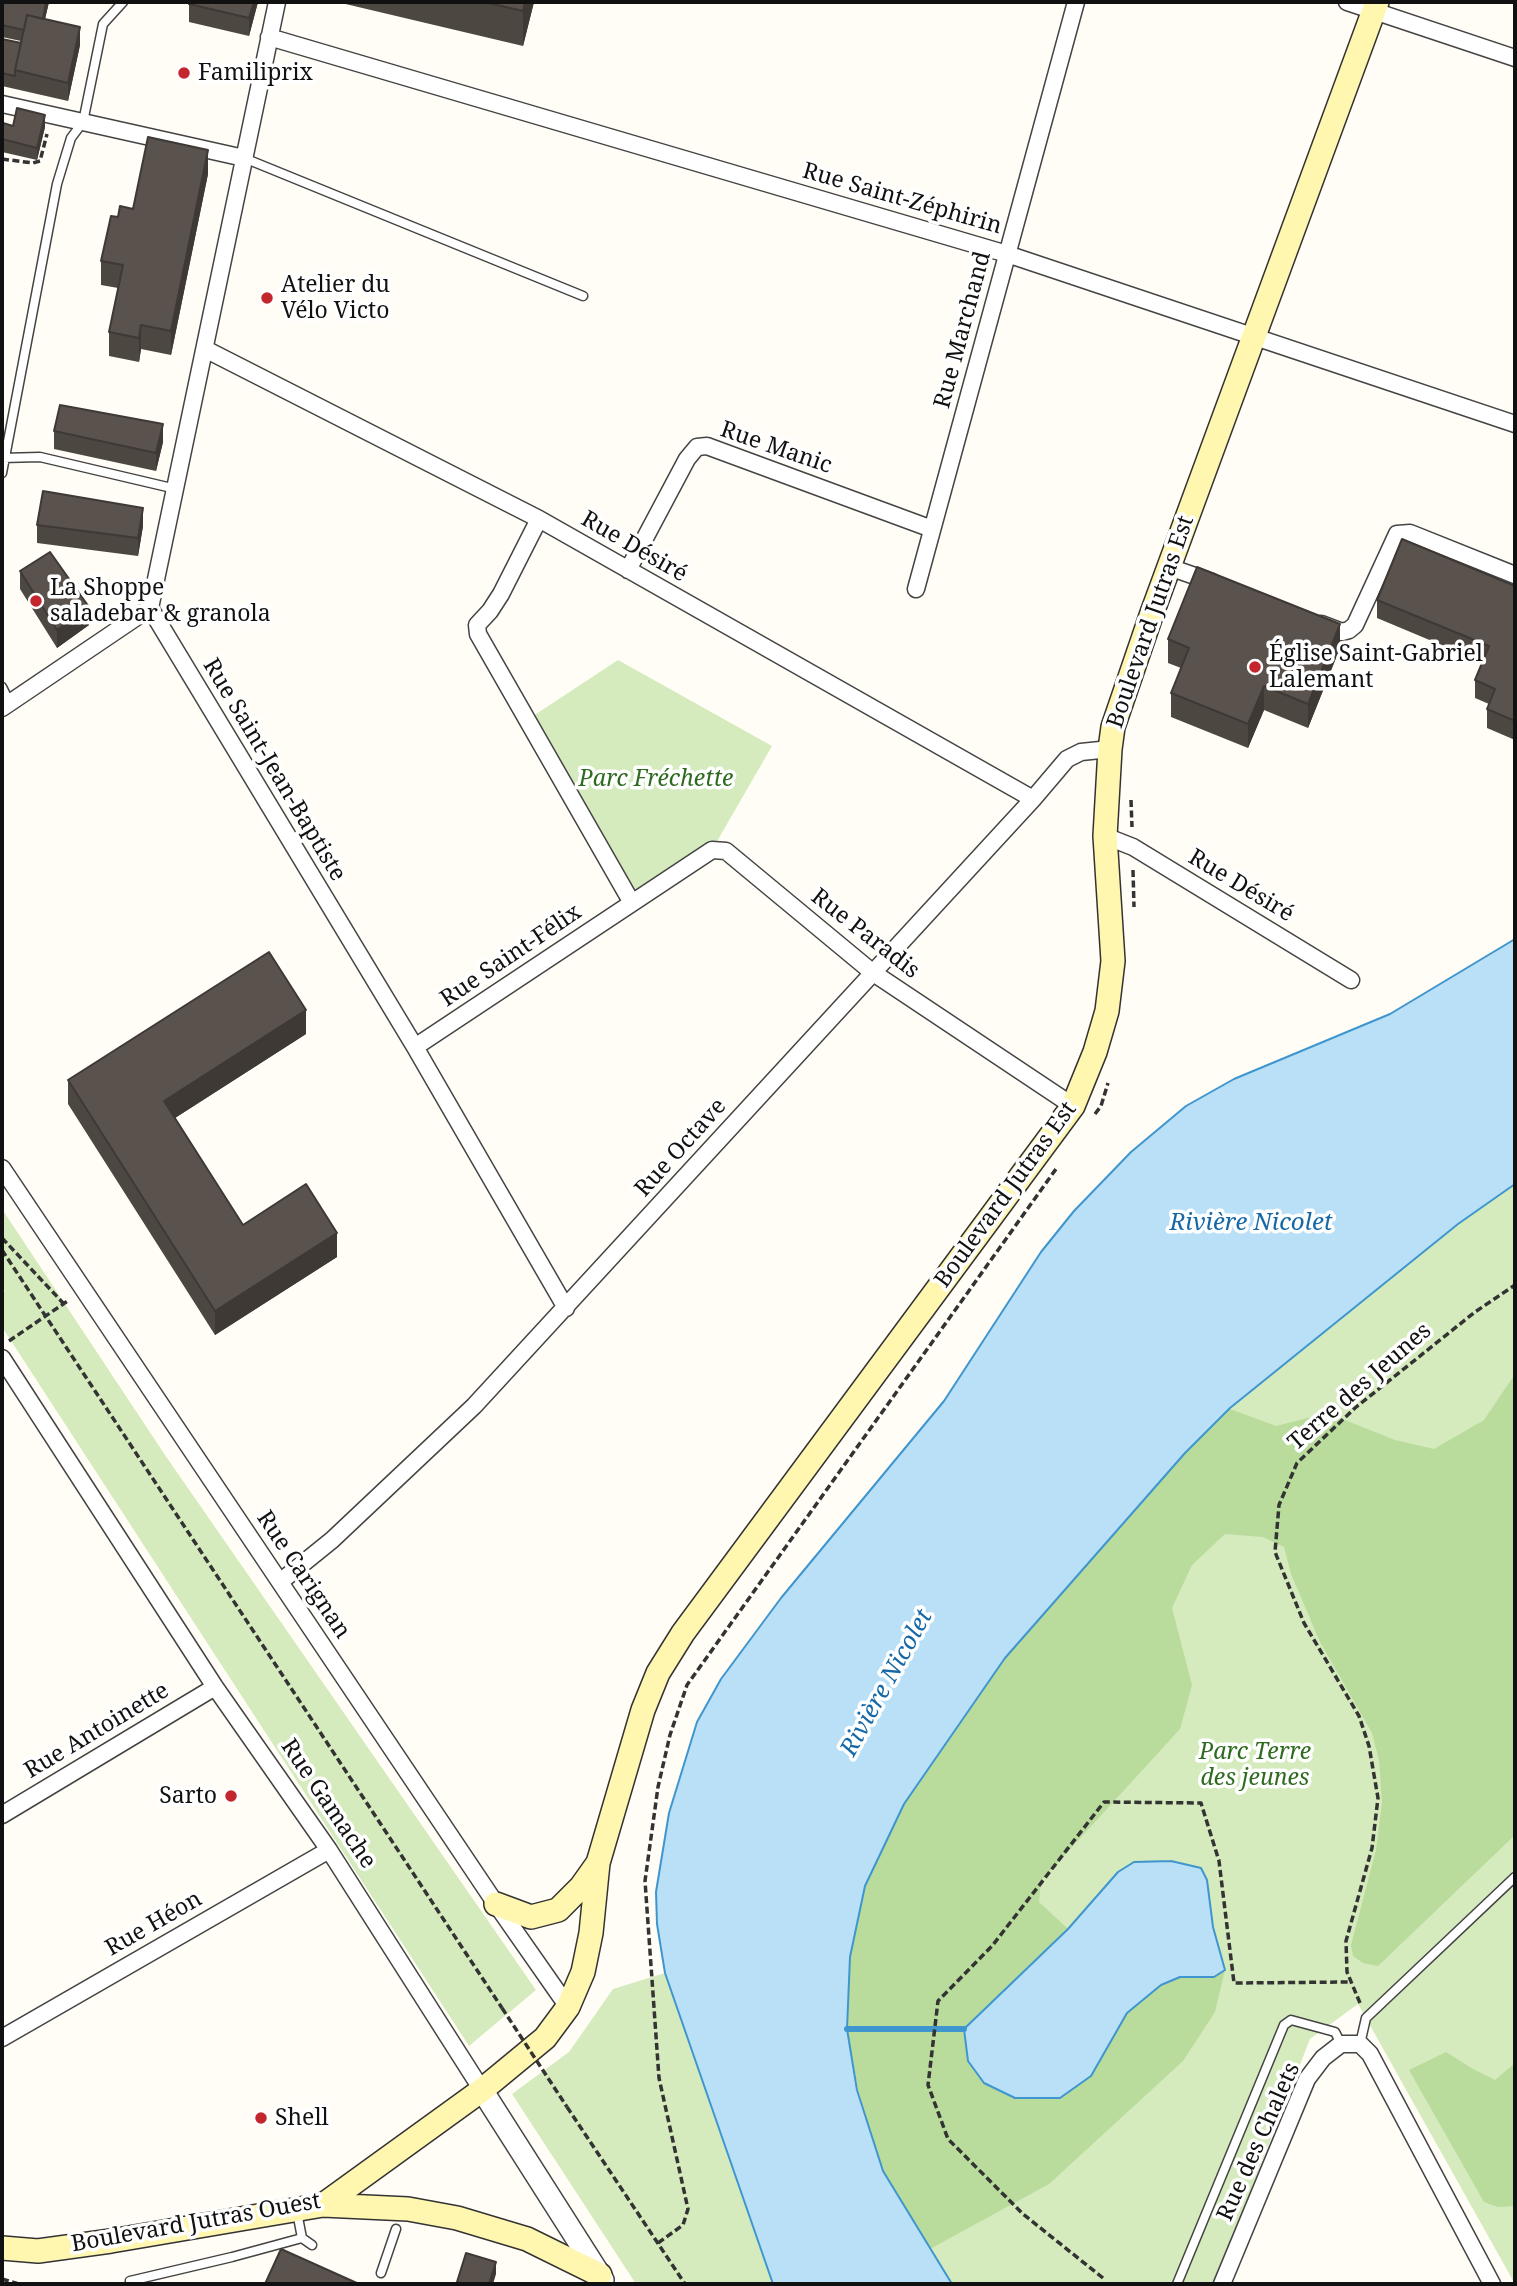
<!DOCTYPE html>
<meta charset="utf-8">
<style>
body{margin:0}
#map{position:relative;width:1517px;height:2286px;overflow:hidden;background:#fffdf5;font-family:"Noto Serif",serif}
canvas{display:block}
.frame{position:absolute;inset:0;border:4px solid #111;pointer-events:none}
</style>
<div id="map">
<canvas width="1517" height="2286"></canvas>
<div class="frame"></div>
</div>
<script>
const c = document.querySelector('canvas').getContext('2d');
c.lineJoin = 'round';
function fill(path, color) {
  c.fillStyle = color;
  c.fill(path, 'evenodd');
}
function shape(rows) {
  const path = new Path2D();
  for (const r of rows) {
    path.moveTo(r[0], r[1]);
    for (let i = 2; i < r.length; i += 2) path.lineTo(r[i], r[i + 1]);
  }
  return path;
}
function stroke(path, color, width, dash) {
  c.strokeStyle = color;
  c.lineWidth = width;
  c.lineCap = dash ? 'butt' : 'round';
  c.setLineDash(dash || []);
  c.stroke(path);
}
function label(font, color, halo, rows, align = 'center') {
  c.font = font + ' "Noto Serif",serif';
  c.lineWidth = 7;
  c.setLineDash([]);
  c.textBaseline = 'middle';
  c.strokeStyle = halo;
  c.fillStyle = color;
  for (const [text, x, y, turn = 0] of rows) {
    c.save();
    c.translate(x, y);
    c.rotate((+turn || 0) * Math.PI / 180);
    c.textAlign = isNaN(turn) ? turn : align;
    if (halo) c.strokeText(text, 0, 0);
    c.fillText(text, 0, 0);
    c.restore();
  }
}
const green = shape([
 [618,660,772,746,712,850,632,903,527,720],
 [1515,1184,1515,2284,1358,2004,1310,2039,1214,2284,952,2284,883,2171,1185,1453,1230,1408,1458,1224],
 [2,1209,165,1455,536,1990,469,2046,2,1327,2,1294,5,1291,2,1286],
 [665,1973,773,2284,636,2284,512,2094,569,2052,613,1989]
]);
const forest = shape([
 [1515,1374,1515,1835,1378,1966,1363,1963,1353,1956,1351,1945,1376,1850,1382,1802,1379,1760,1372,1733,1320,1642,1291,1574,1284,1547,1263,1537,1225,1534,1192,1565,1172,1608,1192,1685,1180,1729,1041,1881,1039,1902,1068,1929,964,2029,1091,2076,1127,2013,1161,1985,1180,1977,1214,1977,1225,1970,1215,2012,1183,2061,1049,2184,930,2249,883,2171,858,2090,847,2029,850,1957,865,1886,904,1804,1005,1658,1185,1453,1230,1409,1276,1426,1327,1413,1395,1440,1434,1449,1484,1420],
 [1446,2052,1473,2069,1495,2080,1515,2063,1515,2206,1498,2207,1484,2202,1409,2070]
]);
const water = shape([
 [1515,939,1515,1184,1458,1224,1230,1408,1185,1453,1005,1658,904,1804,865,1886,850,1957,847,2029,857,2090,883,2171,952,2284,773,2284,665,1973,657,1924,656,1892,669,1813,697,1722,721,1679,781,1598,944,1401,1041,1252,1074,1211,1131,1152,1186,1106,1234,1079,1390,1014,1515,939],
 [1171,1861,1201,1868,1207,1880,1213,1927,1225,1970,1214,1977,1180,1977,1161,1985,1127,2013,1091,2076,1060,2098,1015,2098,984,2083,968,2061,964,2029,1068,1929,1118,1872,1134,1862,1171,1861]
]);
const stream = shape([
 [847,2029,964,2029]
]);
const path = shape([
 [2,159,33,163,40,161,47,134],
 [1131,800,1132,827],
 [1133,870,1134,907],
 [1095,1114,1101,1106,1108,1083],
 [2,1238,64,1304],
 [2,1250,502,2008],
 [9,1341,69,1300],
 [1360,2003,1347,1972,1346,1941,1372,1848,1378,1798,1369,1746,1359,1716,1304,1623,1275,1552,1279,1505,1297,1463,1355,1408,1475,1312,1515,1285],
 [567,2107,685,2284],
 [658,2243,683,2225,688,2209,659,2078,645,1881,658,1787,670,1735,687,1685,1056,1169],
 [1103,2278,1023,2214,948,2139,928,2085,938,2001,992,1946,1104,1802,1201,1803,1219,1861,1234,1983,1351,1982],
 [2,2279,19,2284]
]);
const service = shape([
 [244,158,583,296],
 [2,458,40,457,176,489],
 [2,473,57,184,71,138,83,122,103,24,123,2],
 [2,687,10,703],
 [1360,2044,1366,2018,1515,1877],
 [297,2212,302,2238,312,2245],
 [381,2273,396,2229],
 [130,2281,232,2257,302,2238],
 [1177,2284,1284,2025,1291,2020,1335,2032,1341,2044]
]);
const minor = shape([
 [277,2,150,608,415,1047,566,1308],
 [1347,2,1515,58],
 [269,37,1007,254,1515,424],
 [2,104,244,158],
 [205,349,539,519,1033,799],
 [539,519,501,594,490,611,477,625,478,634,632,903],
 [1169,567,1212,582],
 [628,570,687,459,697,447,707,446,932,529],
 [916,589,1076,2],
 [1321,624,1342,632,1349,630,1355,625,1397,534,1410,533,1515,575],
 [2,708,150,608],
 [1105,836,1133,847,1351,980],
 [415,1047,712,850,726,851,872,972,1073,1106],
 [2,1168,496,1904,568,2007],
 [2,1358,215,1687,329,1850,482,2090],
 [280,1582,332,1540,474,1406,1033,799,1067,759,1081,752,1110,749],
 [2,1815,215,1687],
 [2,2038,329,1850],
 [1222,2284,1307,2079,1323,2058,1341,2044,1360,2044,1370,2054,1492,2284]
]);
const tertiary = shape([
 [482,2090,603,2280]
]);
const secondary = shape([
 [496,1904,531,1917,558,1910,581,1887,598,1863],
 [323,2205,408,2209,457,2218,527,2239,600,2275],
 [2,2248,38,2251,111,2241,323,2205,482,2090,545,2038,568,2007,583,1972,591,1933,598,1863,643,1710,658,1673,683,1633,1073,1106,1095,1052,1107,1011,1113,961,1105,836,1110,749,1113,727,1152,613,1377,2]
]);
const pathBridge = shape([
 [502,2008,567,2107]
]);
const wall = shape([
 [2,2,49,2,45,19,80,45,68,101,2,86,2,39,21,43,21,41,2,37],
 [258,2,249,36,189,22,189,4],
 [337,2,534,2,523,46],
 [13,126,45,127,37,160,2,152,2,127],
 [208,174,171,355,141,349,139,362,109,356,109,332,118,288,101,285,101,261,118,217,133,209],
 [54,431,163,442,156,471,54,449],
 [37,525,143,526,138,556,37,543],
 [20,571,89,625,57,648,20,589],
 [1515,586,1515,740,1487,728,1487,709,1489,704,1475,698,1475,680,1482,662,1377,618,1377,600],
 [1168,639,1340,648,1308,728,1264,710,1248,748,1171,717,1171,693,1181,668,1168,663],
 [306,1034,175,1118,243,1225,337,1257,215,1335,68,1104,68,1080]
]);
const shadedWall = shape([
 [46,2,49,2,41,36,41,24],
 [254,2,258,2,249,36,249,18],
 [525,2,534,2,523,46,523,11],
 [80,27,80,45,68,101,68,83],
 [45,115,45,127,37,160,37,148],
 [208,150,208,174,171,355,171,331],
 [141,325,141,349,139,362,139,338],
 [163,424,163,442,156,471,156,453],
 [143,508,143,526,138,556,138,538],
 [89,607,89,625,57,648,57,630],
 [1340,624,1340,648,1308,728,1308,704],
 [1264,686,1264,710,1248,748,1248,724],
 [306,1010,306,1034,164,1125,164,1101],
 [337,1233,337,1257,215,1335,215,1311],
 [496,2262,496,2274,493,2284,489,2284]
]);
const building = shape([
 [2,2,46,2,43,19,27,15,24,30,2,25,2,2],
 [189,2,254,2,249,18,189,4,189,2],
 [484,2,525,2,523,11,484,2],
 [27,15,80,27,68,83,15,70,27,15],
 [2,39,21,43,15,70,15,76,2,73,2,39],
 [17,108,45,115,37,148,2,139,3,123,13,126,17,108],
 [148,137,208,150,171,331,141,325,139,338,109,332,123,265,101,261,111,216,118,217,120,206,133,209,148,137],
 [60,405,163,424,156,453,54,431,60,405],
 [43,491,143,508,138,538,37,525,43,491],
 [1402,539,1515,586,1515,721,1487,709,1495,689,1475,680,1489,646,1377,600,1402,539],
 [50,552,89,607,57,630,20,571,50,552],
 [1197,567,1340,624,1308,704,1264,686,1248,724,1171,693,1189,648,1168,639,1197,567],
 [269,952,306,1010,164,1101,243,1225,306,1184,337,1233,215,1311,68,1080,269,952],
 [281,2249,359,2284,265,2284,281,2249],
 [466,2253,496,2262,489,2284,465,2284,457,2282,466,2253]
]);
const markers = [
 [184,73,7,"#c4262e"],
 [267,298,7,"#c4262e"],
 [36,601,7,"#c4262e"],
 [1255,667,7,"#c4262e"],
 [231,1796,7,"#c4262e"],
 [261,2118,7,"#c4262e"]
];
const poiNames = [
 ["Familiprix",198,73],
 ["Atelier du",281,285],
 ["Vélo Victo",281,311],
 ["La Shoppe",50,588],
 ["saladebar & granola",50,614],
 ["Église Saint-Gabriel",1269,654],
 ["Lalemant",1269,680],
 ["Sarto",217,1796,"right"],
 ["Shell",275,2118]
];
const streetNames = [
 ["Rue Saint-Zéphirin",902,199,16],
 ["Rue Marchand",963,330,-75],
 ["Rue Manic",776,448,19],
 ["Rue Désiré",634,547,30],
 ["Boulevard Jutras Est",1151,622,-71],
 ["Rue Saint-Jean-Baptiste",274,770,59],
 ["Rue Désiré",1241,886,31],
 ["Rue Paradis",865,934,38],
 ["Rue Saint-Félix",511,956,-34],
 ["Rue Octave",681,1148,-48],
 ["Boulevard Jutras Est",1006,1195,-54],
 ["Terre des Jeunes",1360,1387,-41],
 ["Rue Carignan",303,1575,56],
 ["Rue Antoinette",97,1731,-31],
 ["Rue Gamache",328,1804,56],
 ["Rue Héon",154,1924,-30],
 ["Rue des Chalets",1259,2142,-66],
 ["Boulevard Jutras Ouest",196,2223,-10]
];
const parkNames = [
 ["Parc Fréchette",656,779],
 ["Parc Terre",1255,1752],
 ["des jeunes",1255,1778]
];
const waterNames = [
 ["Rivière Nicolet",1251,1223],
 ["Rivière Nicolet",887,1683,-61]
];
fill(green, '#d5ebbd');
fill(forest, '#b9dc9c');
fill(water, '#b9e0f7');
stroke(water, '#3f96cf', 2);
stroke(stream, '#3f96cf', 6);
stroke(service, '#444', 11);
stroke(minor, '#444', 19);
stroke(tertiary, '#444', 24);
stroke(secondary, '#333', 26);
stroke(path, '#333', 3.5, [7, 3.5]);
stroke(service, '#fff', 8);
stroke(minor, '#fff', 16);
stroke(tertiary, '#fff', 21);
stroke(secondary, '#fff6b0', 23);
stroke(pathBridge, '#333', 3.5, [7, 3.5]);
fill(wall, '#4d4742');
fill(shadedWall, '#3f3936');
fill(building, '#5a524d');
stroke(building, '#3f3936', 2);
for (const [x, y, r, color] of markers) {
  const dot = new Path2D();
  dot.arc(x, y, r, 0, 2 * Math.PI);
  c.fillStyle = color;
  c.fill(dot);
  stroke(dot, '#fff', 2.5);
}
label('23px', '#111', '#fff', poiNames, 'left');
label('23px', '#111', '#fff', streetNames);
label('italic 23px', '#2f6b1f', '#fff', parkNames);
label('italic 24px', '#1768a6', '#fff', waterNames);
</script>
